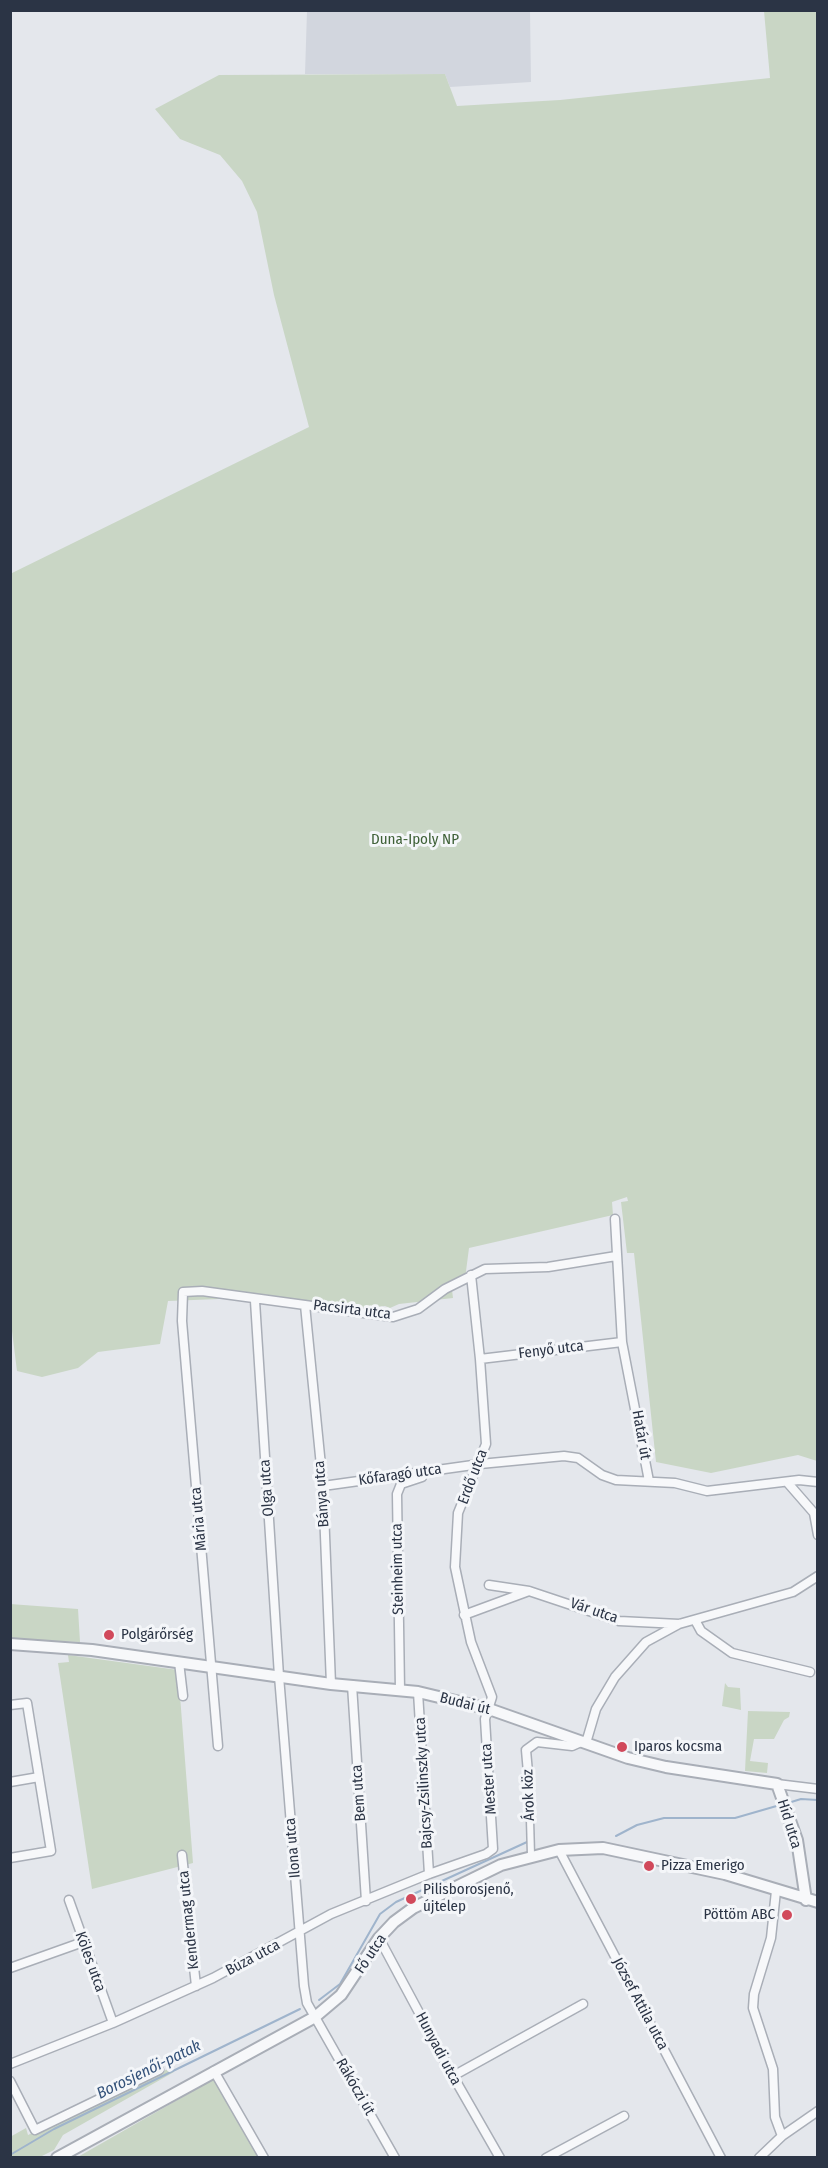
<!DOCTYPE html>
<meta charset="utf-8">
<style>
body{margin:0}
#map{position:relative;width:828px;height:2168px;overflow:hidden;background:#e4e7ec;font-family:"Fira Sans Condensed",sans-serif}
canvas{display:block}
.frame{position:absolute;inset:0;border:12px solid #2b3445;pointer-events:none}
</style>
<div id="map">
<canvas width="828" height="2168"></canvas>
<div class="frame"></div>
</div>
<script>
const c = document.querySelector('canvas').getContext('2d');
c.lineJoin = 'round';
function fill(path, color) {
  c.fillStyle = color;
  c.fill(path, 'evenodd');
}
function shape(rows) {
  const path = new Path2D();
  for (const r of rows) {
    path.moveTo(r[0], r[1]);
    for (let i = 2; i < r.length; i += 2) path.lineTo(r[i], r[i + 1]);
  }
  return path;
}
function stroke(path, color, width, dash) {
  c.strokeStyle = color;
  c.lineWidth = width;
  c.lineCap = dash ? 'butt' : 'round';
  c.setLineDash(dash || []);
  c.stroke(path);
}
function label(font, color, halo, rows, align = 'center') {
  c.font = font + ' "Fira Sans Condensed",sans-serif';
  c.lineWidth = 6;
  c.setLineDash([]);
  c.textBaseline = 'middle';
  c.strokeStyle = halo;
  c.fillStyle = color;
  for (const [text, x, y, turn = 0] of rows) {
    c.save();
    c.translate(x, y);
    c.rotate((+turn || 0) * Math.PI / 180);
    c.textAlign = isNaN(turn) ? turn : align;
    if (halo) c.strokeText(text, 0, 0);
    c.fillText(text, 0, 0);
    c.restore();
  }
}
const built = shape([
 [307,11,530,11,531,82,450,87,445,74,305,74]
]);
const green = shape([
 [764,11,817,11,817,1461,798,1455,711,1473,656,1462,634,1253,627,1253,621,1202,628,1201,627,1197,612,1202,613,1215,469,1248,465,1279,451,1282,453,1298,399,1304,390,1308,385,1306,354,1309,244,1298,168,1301,160,1344,98,1352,78,1368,42,1377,17,1371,10,1315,10,574,309,427,274,295,257,212,242,181,220,155,180,139,155,109,219,75,445,74,457,106,560,100,770,78],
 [10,1604,78,1609,80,1642,11,1640],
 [68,1655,178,1670,193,1863,92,1889,58,1663,69,1662],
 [725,1683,728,1687,740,1688,741,1710,722,1706],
 [748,1711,790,1712,789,1717,784,1720,774,1739,754,1739,750,1761,768,1763,767,1773,745,1771],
 [170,2068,174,2072,63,2135,54,2150,40,2157,11,2157,10,2137,26,2128,28,2135],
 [214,2079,258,2157,76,2158]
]);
const stream = shape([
 [788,1803,801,1799,818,1800],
 [616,1836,637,1825,664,1818,735,1818,780,1805],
 [319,2000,340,1984,380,1914,396,1902,527,1842],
 [10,2155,54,2129,300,2009]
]);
const pedestrian = shape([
 [529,1784,531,1855]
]);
const minor = shape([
 [615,1219,622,1342,649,1481],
 [255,1301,279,1676,304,1986,307,2003,315,2017,395,2158],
 [305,1305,323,1486,331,1684],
 [480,1359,622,1342],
 [787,1482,814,1513,818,1535],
 [323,1486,480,1464,564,1456,578,1458,602,1475,616,1480,675,1483,707,1491,799,1480,818,1482],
 [489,1585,529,1591],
 [464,1615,529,1591,619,1621,679,1624,793,1592,818,1576],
 [695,1620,701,1631,732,1653,810,1672],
 [179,1662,183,1696],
 [352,1685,366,1901],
 [400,1690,397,1494,401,1484,422,1477],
 [418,1692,429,1874],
 [10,1705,27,1703,51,1851,10,1858],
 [586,1743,596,1709,615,1677,646,1642,679,1624],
 [218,1746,182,1321,183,1292,202,1291,393,1317,418,1309,445,1289,485,1269,548,1267,616,1256],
 [10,1782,39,1777],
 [529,1784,526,1750,537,1742,572,1746,583,1741],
 [777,1784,818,1789],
 [559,1850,721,2158],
 [182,1855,196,1986],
 [776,1891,771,1938,754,1994,753,2008,773,2069,775,2117,782,2136],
 [69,1900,113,2023],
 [379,1938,453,2076,500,2158],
 [10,1968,83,1942],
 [10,2064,113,2023,213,1978,331,1914,429,1874,486,1854,493,1849,485,1719,492,1697,471,1642,455,1567,458,1513,486,1444,480,1359,471,1275],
 [214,2071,264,2158],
 [453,2076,583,2004],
 [10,2081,35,2130,159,2070],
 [546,2158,624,2116],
 [759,2158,782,2136,818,2111]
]);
const tertiary = shape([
 [10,1644,92,1650,331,1684,418,1692,489,1709,628,1758,666,1767,777,1784,797,1840,806,1900],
 [57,2158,315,2017,341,1995,379,1938,394,1922,413,1908,501,1865,559,1850,603,1848,725,1874,818,1902]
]);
const markers = [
 [109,1635,6,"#d1495b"],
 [622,1747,6,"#d1495b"],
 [649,1866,6,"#d1495b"],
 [411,1899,6,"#d1495b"],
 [787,1915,6,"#d1495b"]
];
const parkNames = [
 ["Duna-Ipoly NP",415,840]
];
const streetNames = [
 ["Pacsirta utca",352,1310,7],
 ["Fenyő utca",551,1350,-7],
 ["Határ út",641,1435,80],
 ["Kőfaragó utca",400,1475,-8],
 ["Erdő utca",473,1477,-69],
 ["Olga utca",267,1488,-94],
 ["Bánya utca",322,1494,-94],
 ["Mária utca",199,1519,-95],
 ["Steinheim utca",398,1569,-91],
 ["Vár utca",594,1611,19],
 ["Budai út",465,1704,14],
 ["Mester utca",489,1779,-94],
 ["Bajcsy-Zsilinszky utca",424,1783,-93],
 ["Bem utca",359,1793,-94],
 ["Árok köz",529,1795,-92],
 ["Híd utca",789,1824,73],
 ["Ilona utca",293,1848,-95],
 ["Kendermag utca",189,1920,-96],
 ["Fő utca",371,1954,-56],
 ["Búza utca",253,1958,-28],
 ["Köles utca",90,1962,70],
 ["József Attila utca",640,2004,62],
 ["Hunyadi utca",438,2049,62],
 ["Rákóczi út",355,2087,60]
];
const poiNames = [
 ["Polgárőrség",121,1635],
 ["Iparos kocsma",634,1747],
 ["Pizza Emerigo",661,1866],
 ["Pilisborosjenő,",423,1890],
 ["újtelep",423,1907],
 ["Pöttöm ABC",775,1915,"right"]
];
const waterNames = [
 ["Borosjenői-patak",149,2070,-26]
];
fill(built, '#d2d6de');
fill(green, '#c9d6c5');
stroke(stream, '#9fb4cc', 2);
stroke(pedestrian, '#a9aeb7', 9);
stroke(minor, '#a9aeb7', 11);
stroke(tertiary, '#a9aeb7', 14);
stroke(pedestrian, '#f7f8fa', 6);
stroke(minor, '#f7f8fa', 8);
stroke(tertiary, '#f7f8fa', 10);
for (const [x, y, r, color] of markers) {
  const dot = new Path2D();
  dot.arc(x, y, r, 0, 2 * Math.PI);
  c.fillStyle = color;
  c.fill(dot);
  stroke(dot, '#f4f6f9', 2);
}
label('15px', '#3f6138', '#f4f6f9', parkNames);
label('15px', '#2b3445', '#f4f6f9', streetNames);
label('15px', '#2b3445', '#f4f6f9', poiNames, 'left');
label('italic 16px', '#34527a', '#f4f6f9', waterNames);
</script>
